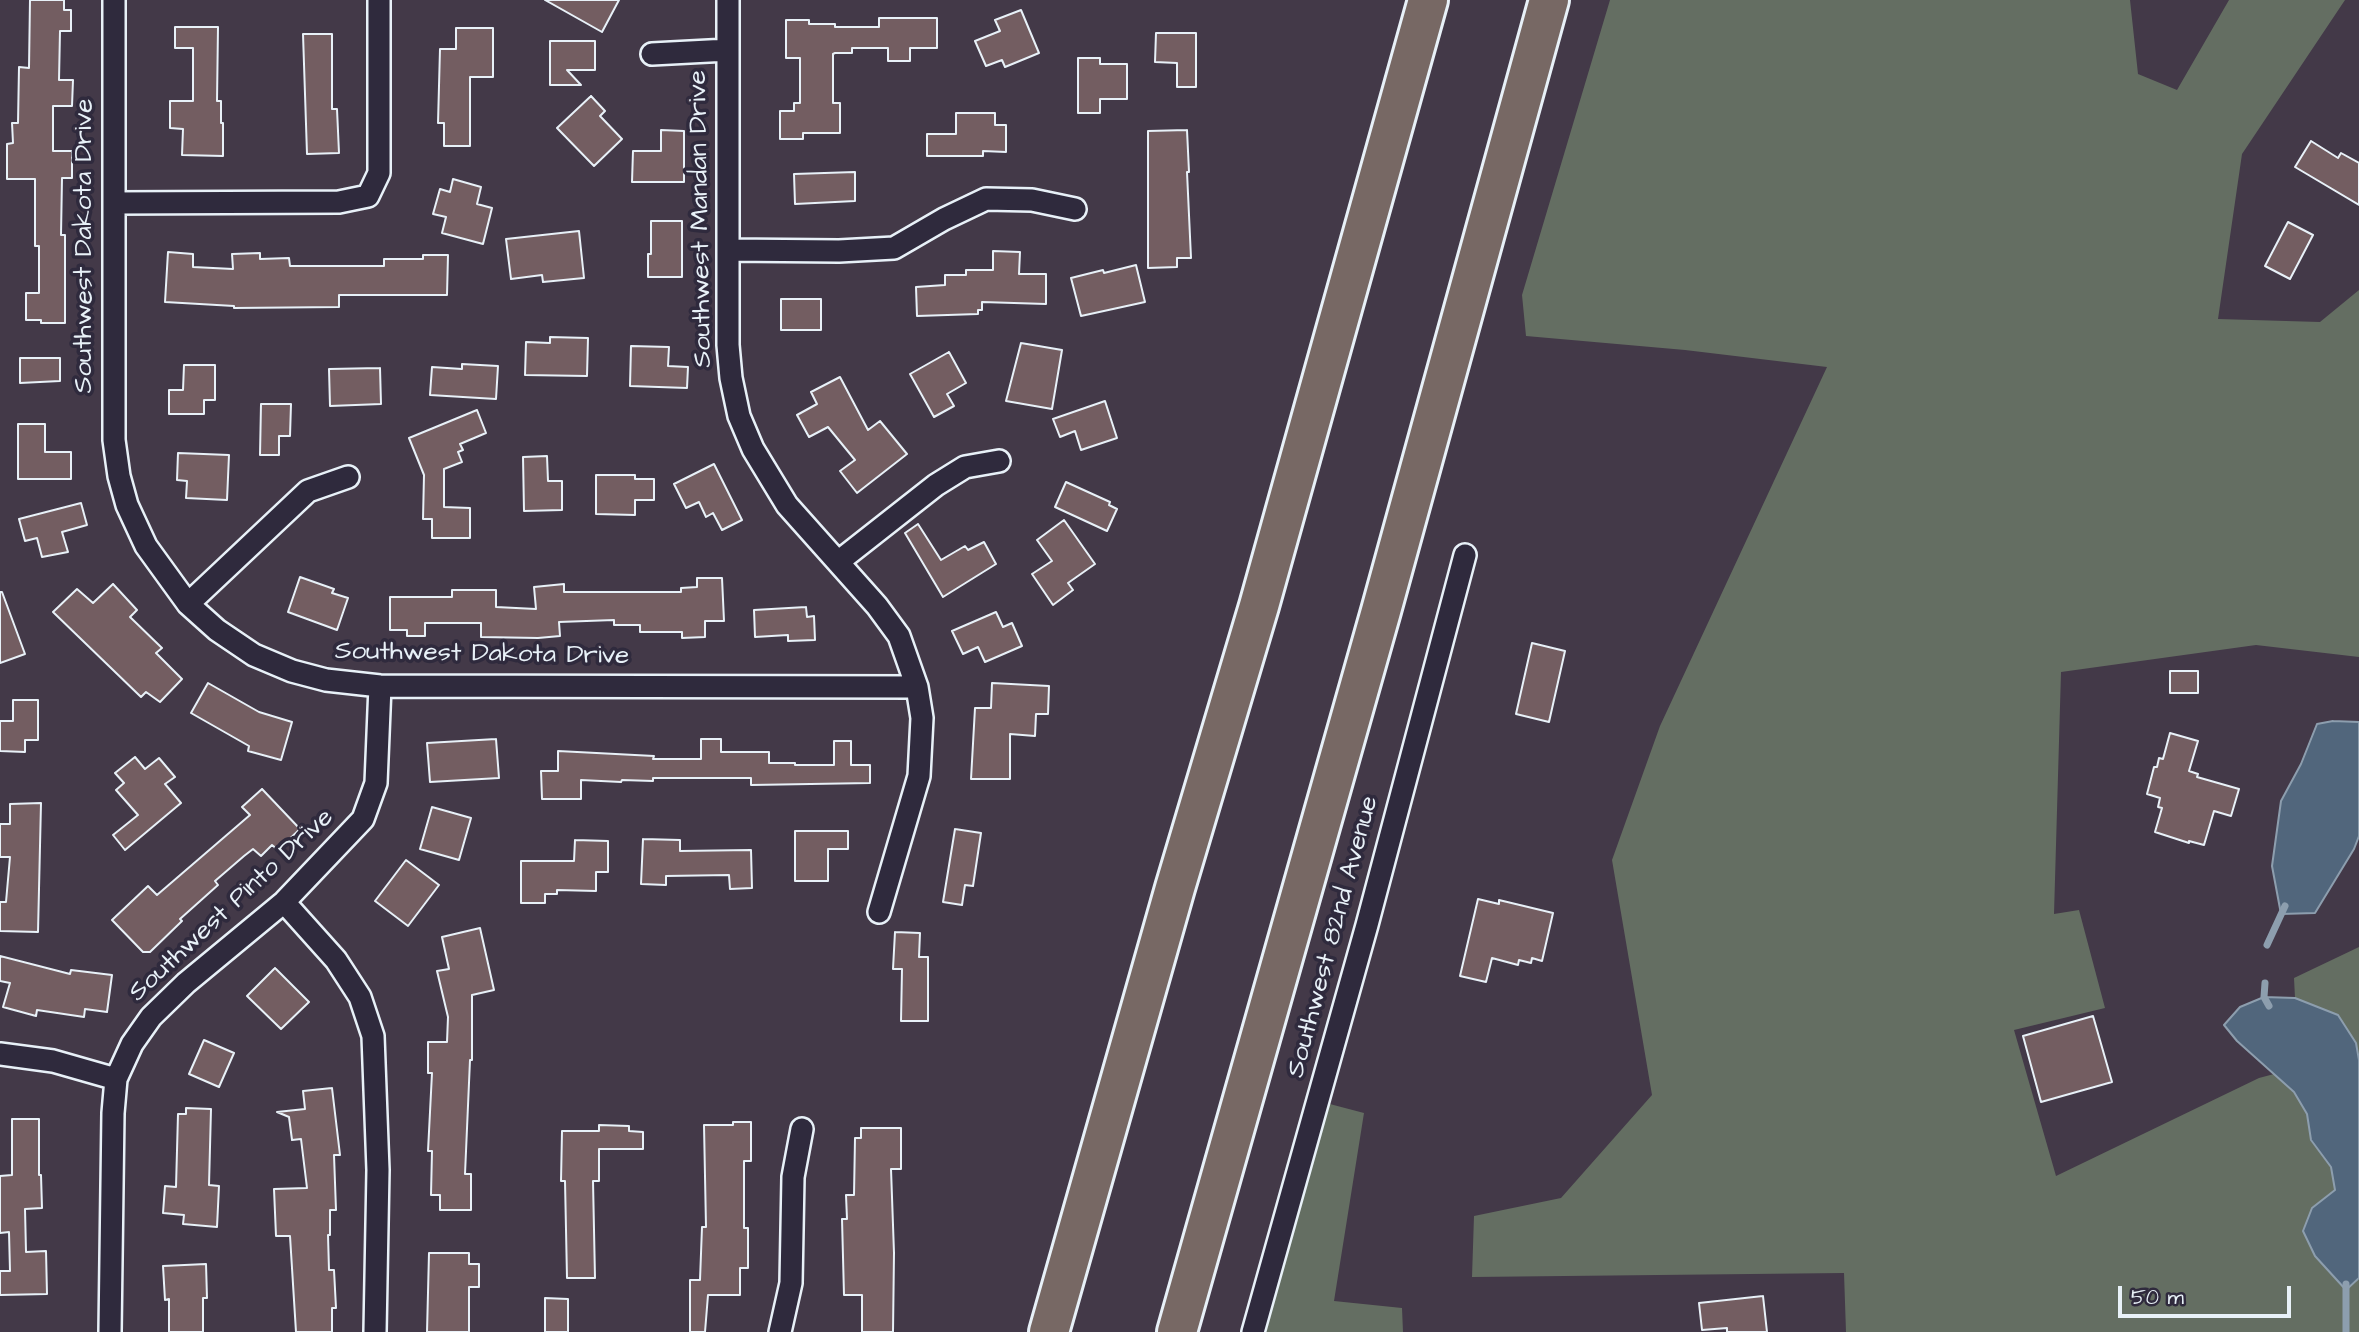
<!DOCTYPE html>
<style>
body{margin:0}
#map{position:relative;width:2359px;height:1332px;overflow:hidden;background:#433948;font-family:"Architects Daughter",sans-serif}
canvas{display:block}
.scale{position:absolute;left:2118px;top:1286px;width:173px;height:32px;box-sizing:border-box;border:4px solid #e8f1f8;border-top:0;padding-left:9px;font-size:21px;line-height:24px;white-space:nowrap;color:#e8f1f8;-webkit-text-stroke:5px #2f2a3d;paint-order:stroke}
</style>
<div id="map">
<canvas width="2359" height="1332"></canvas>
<div class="scale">50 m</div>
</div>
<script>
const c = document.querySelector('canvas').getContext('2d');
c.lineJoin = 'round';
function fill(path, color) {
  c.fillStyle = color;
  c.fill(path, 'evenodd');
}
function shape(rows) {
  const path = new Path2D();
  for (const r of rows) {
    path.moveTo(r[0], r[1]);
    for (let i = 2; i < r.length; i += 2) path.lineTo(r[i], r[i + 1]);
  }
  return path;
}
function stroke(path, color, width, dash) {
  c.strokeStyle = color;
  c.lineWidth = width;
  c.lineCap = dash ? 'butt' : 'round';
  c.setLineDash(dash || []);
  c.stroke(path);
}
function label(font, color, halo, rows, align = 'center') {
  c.font = font + ' "Architects Daughter",sans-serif';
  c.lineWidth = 7;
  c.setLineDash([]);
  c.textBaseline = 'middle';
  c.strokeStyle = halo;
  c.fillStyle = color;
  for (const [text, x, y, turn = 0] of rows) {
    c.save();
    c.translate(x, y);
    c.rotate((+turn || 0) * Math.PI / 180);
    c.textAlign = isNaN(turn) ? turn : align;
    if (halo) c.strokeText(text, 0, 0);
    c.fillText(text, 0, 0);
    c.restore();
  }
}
const green = shape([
 [1610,0,2130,0,2138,74,2177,90,2229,0,2345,0,2242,154,2218,319,2320,322,2359,290,2359,657,2256,645,2061,672,2054,914,2079,910,2105,1008,2014,1030,2056,1176,2259,1078,2274,1074,2294,1092,2307,1114,2311,1141,2331,1167,2335,1190,2312,1208,2346,1290,2359,1278,2359,1332,1846,1332,1844,1273,1472,1277,1474,1216,1561,1198,1652,1095,1612,860,1660,726,1827,367,1685,350,1526,336,1522,295],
 [2359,947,2359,1060,2356,1043,2338,1015,2295,998,2294,978],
 [1326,1103,1364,1113,1334,1301,1402,1308,1403,1332,1266,1332]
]);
const water = shape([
 [2333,721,2359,722,2359,836,2354,849,2315,913,2281,914,2272,866,2281,801,2301,764,2317,724,2333,721],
 [2264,997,2295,998,2338,1015,2356,1043,2359,1060,2359,1278,2346,1290,2315,1256,2303,1231,2312,1208,2335,1190,2331,1167,2311,1140,2307,1114,2294,1092,2237,1041,2224,1025,2240,1007,2264,997]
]);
const stream = shape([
 [2267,945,2285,906],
 [2265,983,2264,997,2269,1006],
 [2346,1332,2346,1284]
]);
const building = shape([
 [30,0,64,0,64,10,71,10,71,31,60,31,59,80,73,80,72,106,53,106,53,151,72,151,72,178,62,178,61,235,65,235,65,323,41,323,41,320,26,320,26,293,39,293,39,246,35,246,35,179,7,179,7,144,13,143,12,123,18,123,19,67,29,68,30,0],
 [545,0,619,0,602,32,545,0],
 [1021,10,1039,53,1005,67,1002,60,986,66,975,41,1000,31,995,20,1021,10],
 [879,18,937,18,937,48,910,48,910,61,888,61,888,48,852,48,852,53,835,53,833,54,833,103,840,103,840,133,803,133,803,139,780,139,780,111,794,111,794,103,800,103,800,58,786,58,786,20,809,20,809,24,835,24,835,27,879,27,879,18],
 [175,27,218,27,217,101,221,101,221,123,223,123,223,156,182,155,183,129,170,128,170,101,193,101,193,48,175,48,175,27],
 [456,28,493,28,493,77,470,77,470,146,444,146,444,123,438,123,440,49,456,49,456,28],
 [1156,33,1196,33,1196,87,1177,87,1177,63,1155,62,1156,33],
 [303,34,332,34,332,109,337,109,339,153,307,154,303,34],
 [550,41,595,41,595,70,567,70,581,85,550,85,550,41],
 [1078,58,1100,58,1100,64,1127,64,1127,99,1100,99,1100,113,1078,113,1078,58],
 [591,96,605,111,600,116,622,139,594,166,557,128,591,96],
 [956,113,995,113,995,125,1006,125,1006,152,983,151,983,156,927,156,927,134,956,134,956,113],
 [661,130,684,131,684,182,632,182,633,151,661,151,661,130],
 [1187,130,1189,172,1187,172,1191,258,1177,258,1177,267,1148,268,1148,131,1187,130],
 [2311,141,2338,158,2341,153,2359,163,2359,205,2295,167,2311,141],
 [855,172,855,201,795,204,794,174,855,172],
 [453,179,481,187,477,204,492,208,483,244,442,233,446,217,433,214,440,189,450,192,453,179],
 [651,221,682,221,682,277,648,277,648,254,651,254,651,221],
 [2288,222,2313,235,2290,279,2265,266,2288,222],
 [579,231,584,278,543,282,542,275,511,279,506,239,579,231],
 [993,251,1020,252,1019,274,1046,274,1046,304,982,302,982,310,978,310,978,314,917,316,916,287,945,285,945,275,966,275,966,270,993,270,993,251],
 [168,252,193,254,193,267,233,269,232,254,260,253,260,259,289,258,290,266,384,266,384,259,423,259,423,255,448,255,447,295,339,295,339,307,234,308,234,306,165,302,168,252],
 [1136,265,1145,302,1081,316,1071,278,1103,270,1104,273,1136,265],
 [781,299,821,299,821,330,781,330,781,299],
 [550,337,588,338,587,376,525,375,526,342,550,343,550,337],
 [1021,343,1062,350,1052,409,1006,401,1021,343],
 [631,346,669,347,668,366,688,367,687,388,630,386,631,346],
 [949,352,966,383,947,394,954,406,934,417,910,374,949,352],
 [20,358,60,358,60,381,20,383,20,358],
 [462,364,498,366,496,399,430,395,432,367,462,369,462,364],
 [184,365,215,365,215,400,204,400,204,414,169,414,169,390,183,390,184,365],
 [380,368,381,404,330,406,329,369,380,368],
 [840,377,868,430,880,421,907,454,857,493,840,471,855,460,828,427,809,437,797,415,817,404,811,392,840,377],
 [1105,401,1117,438,1081,450,1075,431,1060,437,1053,419,1105,401],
 [261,404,291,404,290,436,279,436,279,455,260,455,261,404],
 [477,410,486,433,460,444,463,450,458,452,462,462,444,469,444,507,470,508,470,538,432,538,432,519,423,519,424,475,409,438,477,410],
 [18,424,45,424,45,452,71,452,71,479,18,479,18,424],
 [178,453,229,455,227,500,186,498,187,481,177,480,178,453],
 [547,456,548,481,562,481,562,510,524,511,523,457,547,456],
 [714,464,742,520,722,530,713,513,706,517,699,502,686,508,674,484,714,464],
 [596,475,635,475,635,479,654,479,654,500,635,500,635,515,596,514,596,475],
 [1066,482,1110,502,1109,505,1117,509,1107,531,1055,507,1066,482],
 [81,503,87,525,62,532,68,552,42,557,37,538,25,541,19,519,81,503],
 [1064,520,1095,564,1068,583,1073,590,1053,605,1032,574,1052,561,1037,540,1064,520],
 [918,524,941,560,965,546,968,550,984,542,996,564,943,597,905,533,918,524],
 [300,577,334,589,332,593,348,598,337,630,288,612,300,577],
 [697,578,722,578,724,621,705,621,705,637,682,638,682,632,640,632,640,625,614,625,614,620,559,622,560,636,538,638,481,637,481,623,425,623,425,636,407,636,407,630,390,630,390,597,452,597,452,590,496,590,496,607,536,609,534,587,564,584,564,592,681,592,681,588,697,587,697,578],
 [113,584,137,610,130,617,162,648,156,653,182,679,160,702,146,692,141,697,53,612,77,589,93,603,113,584],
 [0,592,2,592,25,654,0,663,0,592],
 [806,607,807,617,814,616,815,640,788,641,788,635,755,637,754,610,806,607],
 [996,612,1003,627,1012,623,1022,646,985,662,978,647,963,654,952,631,996,612],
 [1532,643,1565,651,1549,722,1516,714,1532,643],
 [2170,671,2198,671,2198,693,2170,693,2170,671],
 [208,683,259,712,292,722,281,760,248,751,249,746,191,713,208,683],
 [992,683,1049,686,1048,714,1036,714,1035,736,1010,734,1010,779,971,779,975,708,991,708,992,683],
 [13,700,38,700,38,740,25,740,25,752,0,751,0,721,13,721,13,700],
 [2170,733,2198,741,2189,771,2198,774,2197,777,2239,789,2231,816,2214,811,2204,845,2189,841,2189,843,2155,832,2162,808,2158,807,2160,798,2147,794,2154,767,2157,767,2159,758,2163,759,2170,733],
 [496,739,499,778,430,782,427,743,496,739],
 [701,739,721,739,721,752,769,752,769,763,795,763,795,765,834,765,834,741,851,741,851,765,870,765,870,783,751,785,751,778,653,778,653,781,622,780,621,782,581,780,581,799,542,799,541,771,558,771,558,751,654,756,653,759,701,759,701,739],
 [135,757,145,769,159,758,175,777,165,784,181,803,125,850,113,835,138,815,116,790,124,783,115,773,135,757],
 [262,789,300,829,278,850,272,845,261,856,253,849,244,856,215,881,218,885,180,919,182,921,150,952,143,952,112,920,148,886,157,895,250,815,242,807,262,789],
 [41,803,38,932,0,931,0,902,6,902,10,857,0,857,0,824,10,824,10,804,41,803],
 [432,807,471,818,459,860,420,849,432,807],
 [955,829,981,833,973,886,965,885,962,905,943,902,955,829],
 [795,831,848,831,848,849,828,849,828,881,795,881,795,831],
 [643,839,680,840,680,851,751,850,752,888,730,889,729,875,666,876,666,885,641,884,643,839],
 [575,840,608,841,608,872,596,872,596,891,557,890,557,894,545,894,545,903,521,903,521,861,574,861,575,840],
 [406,860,439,885,408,926,375,901,406,860],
 [1478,899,1499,904,1499,900,1553,913,1542,961,1532,958,1531,963,1519,960,1518,965,1492,958,1486,982,1460,976,1478,899],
 [480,928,494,990,472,995,472,1060,470,1060,465,1174,471,1174,471,1210,440,1210,440,1195,431,1195,432,1151,428,1151,432,1073,428,1073,428,1042,447,1042,448,1017,437,971,449,969,442,937,480,928],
 [895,932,920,933,919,957,928,957,928,1021,901,1021,902,969,893,969,895,932],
 [0,956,70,974,71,970,112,975,107,1012,85,1009,84,1017,37,1010,36,1016,3,1007,10,983,0,981,0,956],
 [275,968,309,1002,281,1029,247,996,275,968],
 [2093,1016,2112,1082,2041,1102,2023,1036,2093,1016],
 [204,1040,234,1053,219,1087,189,1074,204,1040],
 [332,1088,340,1155,334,1155,336,1210,330,1210,330,1235,328,1235,329,1270,334,1270,336,1308,332,1308,332,1332,296,1332,290,1236,276,1236,274,1189,307,1188,301,1139,292,1140,289,1117,277,1112,305,1109,303,1091,332,1088],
 [186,1108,211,1109,209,1185,219,1186,217,1227,183,1224,184,1215,163,1213,165,1186,176,1187,178,1114,186,1114,186,1108],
 [12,1119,39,1119,39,1175,41,1175,42,1208,25,1209,26,1252,46,1251,47,1294,0,1295,0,1271,10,1271,9,1232,0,1233,0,1176,12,1175,12,1119],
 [733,1122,751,1122,751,1161,744,1161,744,1228,748,1228,748,1268,740,1268,740,1295,708,1295,705,1332,690,1332,690,1280,700,1280,702,1227,706,1227,704,1125,733,1125,733,1122],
 [599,1125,629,1126,629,1131,643,1132,643,1149,599,1149,599,1181,593,1181,595,1278,567,1278,565,1181,561,1181,562,1131,599,1131,599,1125],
 [861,1128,901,1128,901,1169,891,1169,894,1253,893,1332,862,1332,862,1295,844,1295,842,1219,847,1219,846,1195,854,1195,855,1138,861,1138,861,1128],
 [429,1253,469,1253,469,1264,479,1264,479,1287,469,1287,469,1332,427,1332,429,1253],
 [206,1264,207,1298,203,1298,203,1332,169,1332,169,1299,165,1300,163,1266,206,1264],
 [1763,1296,1767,1332,1727,1332,1727,1328,1702,1330,1699,1303,1763,1296],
 [545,1298,568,1299,568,1332,545,1332,545,1298]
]);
const street = shape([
 [114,0,114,440,119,476,127,505,146,546,188,604,217,630,254,655,292,671,326,680,380,686,917,687],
 [728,0,728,345,731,378,739,416,753,449,787,505,877,606,899,636,917,687,922,718,919,776,879,912],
 [652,54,728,50],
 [114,203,339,202,368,196,379,173,379,0],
 [728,250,839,251,894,248,944,219,986,199,1032,200,1075,209],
 [838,562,936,485,965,467,999,461],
 [188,604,308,491,348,477],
 [284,902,336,960,360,997,373,1036,378,1170,375,1332],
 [0,1054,53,1061,116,1079],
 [110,1332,113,1113,116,1079,132,1044,151,1017,186,983,284,902,363,819,376,783,380,686],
 [780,1332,791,1283,793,1177,802,1129],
 [1253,1332,1367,925,1465,555]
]);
const highway = shape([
 [1049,1332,1175,888,1259,606,1428,0],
 [1177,1332,1381,611,1549,0]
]);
const streetNames = [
 ["Southwest Mandan Drive",702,219,-91],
 ["Southwest Dakota Drive",86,246,-90],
 ["Southwest Dakota Drive",482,655,1],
 ["Southwest Pinto Drive",232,906,-43],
 ["Southwest 82nd Avenue",1334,937,-75]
];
fill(green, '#646e62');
fill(water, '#51667c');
stroke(water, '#8d9eae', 2);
stroke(stream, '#8d9eae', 7);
fill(building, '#735d61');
stroke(building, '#e8f1f8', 2);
stroke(street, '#e8f1f8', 26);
stroke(highway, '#e8f1f8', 44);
stroke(street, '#2f2a3d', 21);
stroke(highway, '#776864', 38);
label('26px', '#e8f1f8', '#2f2a3d', streetNames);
</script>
